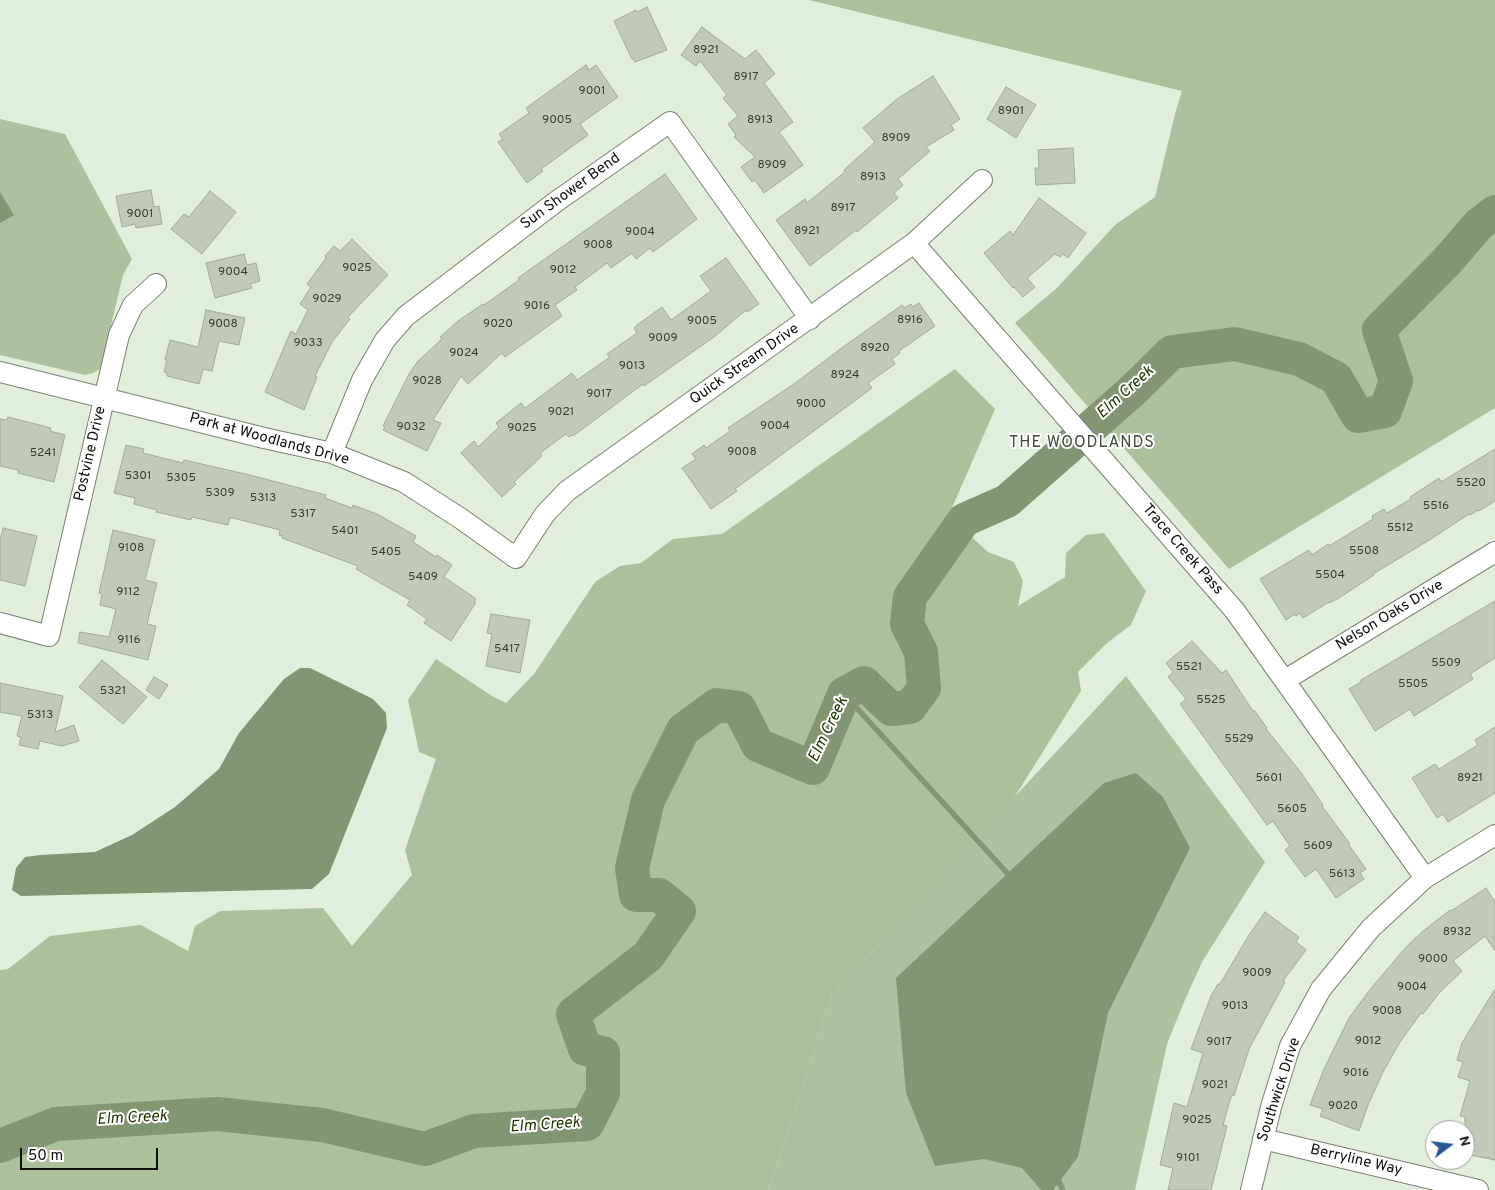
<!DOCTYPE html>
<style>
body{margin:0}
#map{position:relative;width:1495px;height:1190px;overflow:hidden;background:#e3eddb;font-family:Overpass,sans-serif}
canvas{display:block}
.north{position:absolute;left:1425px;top:1120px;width:50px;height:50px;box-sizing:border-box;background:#fff;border:1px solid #9e9f9d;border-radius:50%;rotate:75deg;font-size:14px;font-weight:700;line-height:20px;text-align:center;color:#0d100a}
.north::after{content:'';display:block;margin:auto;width:18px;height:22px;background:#265b94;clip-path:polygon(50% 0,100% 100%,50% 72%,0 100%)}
.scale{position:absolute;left:20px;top:1148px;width:138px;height:22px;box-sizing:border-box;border:2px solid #0d100a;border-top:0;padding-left:6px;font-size:15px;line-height:18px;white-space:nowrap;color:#0d100a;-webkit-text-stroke:4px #fff;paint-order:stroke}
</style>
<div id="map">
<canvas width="1495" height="1190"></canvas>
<div class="north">N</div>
<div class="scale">50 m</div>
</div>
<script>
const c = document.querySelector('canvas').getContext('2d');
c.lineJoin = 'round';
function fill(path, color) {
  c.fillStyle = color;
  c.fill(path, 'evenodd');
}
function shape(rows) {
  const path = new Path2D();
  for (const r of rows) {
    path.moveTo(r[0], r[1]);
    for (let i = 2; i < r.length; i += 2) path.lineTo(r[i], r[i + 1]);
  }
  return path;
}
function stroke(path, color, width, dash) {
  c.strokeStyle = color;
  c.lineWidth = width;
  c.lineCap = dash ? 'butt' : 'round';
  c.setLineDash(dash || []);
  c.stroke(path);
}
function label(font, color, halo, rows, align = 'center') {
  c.font = font + ' Overpass,sans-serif';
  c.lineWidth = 4;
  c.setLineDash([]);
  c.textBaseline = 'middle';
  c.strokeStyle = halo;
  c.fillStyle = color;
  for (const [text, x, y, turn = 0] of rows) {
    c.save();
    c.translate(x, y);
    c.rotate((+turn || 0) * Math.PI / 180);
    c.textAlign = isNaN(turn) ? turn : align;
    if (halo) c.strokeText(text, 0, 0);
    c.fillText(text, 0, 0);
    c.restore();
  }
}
const green = shape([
 [0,119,65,134,132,259,123,275,101,368,93,373,85,375,0,355],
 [1126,676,1265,862,1202,962,1184,1002,1167,1044,1135,1190,768,1190,832,995]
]);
const forest = shape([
 [809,0,1495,0,1495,408,1229,569,1015,323,1057,288,1115,225,1155,197,1176,110,1182,91],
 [955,369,995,409,952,508,953,520,988,552,1014,562,1023,581,1018,606,1065,577,1066,553,1086,535,1104,533,1146,591,1131,625,1107,643,1078,672,1081,691,1014,798,832,995,768,1190,0,1190,0,970,8,969,50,936,141,925,188,951,195,926,220,911,323,908,352,946,412,875,405,850,436,759,419,752,408,700,436,659,492,696,506,703,534,674,595,582,620,566,641,563,673,539,722,534]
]);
const water = shape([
 [0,192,14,215,0,223],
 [300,668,310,668,373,699,386,713,387,728,329,874,312,889,21,896,12,890,16,868,25,857,40,855,95,852,132,835,175,807,219,769,239,733,284,679],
 [1136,773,1163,797,1190,848,1108,1013,1078,1157,1053,1190,1041,1190,1022,1168,984,1159,935,1166,906,1093,896,978,1104,783]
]);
const stream = shape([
 [844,694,1008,874,1009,881],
 [1058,1176,1059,1182,1063,1190]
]);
const river = shape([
 [0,1146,56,1124,217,1114,322,1125,425,1149,474,1131,587,1124,603,1093,603,1053,585,1049,573,1014,648,956,679,911,659,895,636,895,632,868,648,800,683,730,717,705,739,708,758,745,813,768,844,694,864,683,891,709,910,707,924,688,921,652,907,624,910,597,964,520,1007,501,1131,392,1172,352,1235,344,1299,359,1336,378,1358,416,1385,411,1396,381,1379,330,1450,258,1479,224,1495,212]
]);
const building = shape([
 [647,7,667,50,635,62,633,59,632,59,614,21,636,10,637,12,647,7],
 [702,27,745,59,756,50,775,74,764,83,793,122,779,132,803,165,764,193,755,180,752,182,741,167,755,157,734,137,736,135,728,124,738,116,723,98,727,95,700,61,696,66,681,55,702,27],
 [586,65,589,70,596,65,618,97,580,124,588,135,541,169,543,171,527,183,498,142,503,139,499,134,529,113,526,108,586,65],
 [933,76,960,119,951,125,954,130,926,147,930,151,898,179,903,185,894,193,898,198,857,232,856,230,810,266,776,220,805,199,807,203,845,172,844,170,875,142,863,128,897,99,933,76],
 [1006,87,1036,105,1016,138,987,119,1006,87],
 [1073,148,1075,183,1036,185,1035,168,1039,168,1038,150,1073,148],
 [665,174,697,219,653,252,650,248,636,259,632,253,611,268,607,263,575,287,577,290,555,305,562,316,505,357,502,353,468,384,461,376,433,420,441,423,427,451,383,430,385,427,383,426,409,374,418,361,442,339,440,337,458,321,483,304,484,305,519,280,518,278,665,174],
 [151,190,154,207,159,206,162,224,136,228,135,224,122,227,116,196,151,190],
 [210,191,236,212,202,254,171,229,184,214,189,217,210,191],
 [1039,198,1086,233,1068,258,1063,254,1060,257,1055,254,1027,278,1035,287,1023,297,1014,287,1013,288,984,253,1010,231,1013,235,1039,198],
 [352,239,388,275,348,317,350,319,332,342,315,376,317,377,304,410,265,392,291,331,296,334,308,310,300,304,311,287,307,284,326,258,325,256,334,246,340,251,352,239],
 [244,254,247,265,256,263,260,281,250,284,252,288,215,298,206,263,244,254],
 [726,258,759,304,747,312,746,310,714,337,644,386,643,384,573,436,572,435,569,437,566,434,540,453,542,456,514,482,516,484,502,497,461,453,474,441,478,447,499,427,496,423,521,403,525,408,572,373,577,380,610,357,607,354,637,333,634,328,637,325,662,307,671,320,711,291,700,276,726,258],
 [919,303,935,326,899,351,900,353,892,359,895,364,868,383,872,388,735,489,737,491,711,509,682,468,696,459,692,454,704,445,706,448,730,431,728,428,794,384,843,347,902,305,904,308,911,304,913,307,919,303],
 [206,310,245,318,239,345,219,341,212,371,203,369,199,384,167,376,167,373,164,372,167,360,165,360,170,340,198,347,206,310],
 [8,417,51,428,50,431,65,435,54,482,18,473,18,470,0,466,0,419,7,420,8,417],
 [126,445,144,449,143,453,183,463,184,460,250,475,326,495,325,498,352,508,353,505,377,514,416,536,413,542,436,557,437,555,452,565,444,577,475,598,475,604,451,641,424,623,427,619,407,605,410,600,356,569,358,566,282,538,282,536,279,535,280,530,233,518,230,518,228,525,192,517,191,520,156,512,157,510,134,504,135,498,114,493,126,445],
 [1495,449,1495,501,1479,511,1478,510,1470,515,1469,514,1431,539,1373,574,1374,575,1339,598,1329,603,1329,602,1303,618,1300,613,1296,616,1295,614,1286,620,1260,579,1309,550,1312,555,1328,544,1329,546,1373,519,1372,516,1384,509,1387,513,1411,499,1410,497,1439,478,1441,482,1495,449],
 [3,528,37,536,25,586,0,580,0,540,3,528],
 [113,530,155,540,145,580,157,583,147,624,156,626,148,660,78,643,80,632,109,637,116,609,100,605,102,594,99,593,113,530],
 [1495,601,1495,658,1470,674,1473,679,1414,716,1410,709,1375,731,1349,689,1361,682,1361,680,1495,601],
 [491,614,530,620,520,673,486,666,492,634,487,633,491,614],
 [1192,641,1222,673,1226,670,1253,711,1254,710,1267,728,1266,729,1302,774,1323,805,1322,806,1350,844,1349,845,1366,869,1360,873,1364,879,1336,898,1316,869,1305,877,1285,850,1290,846,1273,821,1267,825,1180,704,1186,699,1168,677,1173,672,1166,663,1192,641],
 [102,660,147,697,123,724,79,687,102,660],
 [154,677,168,685,159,699,146,690,154,677],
 [0,683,63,696,55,732,74,725,79,741,62,746,40,741,38,749,19,745,21,737,17,736,22,716,0,712,0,683],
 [1495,727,1495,793,1448,822,1443,814,1437,818,1412,778,1435,764,1439,769,1478,745,1475,740,1495,727],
 [1486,888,1495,902,1495,951,1485,936,1453,961,1462,971,1439,993,1423,1014,1421,1013,1400,1042,1383,1072,1368,1105,1359,1131,1320,1116,1323,1109,1310,1105,1324,1069,1349,1018,1372,987,1408,945,1422,932,1450,910,1451,911,1486,888],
 [1265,912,1299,937,1296,942,1306,950,1283,981,1285,982,1249,1049,1234,1096,1232,1095,1231,1097,1223,1125,1227,1126,1211,1190,1168,1190,1173,1168,1160,1165,1174,1103,1187,1107,1203,1053,1191,1049,1211,996,1218,984,1220,984,1249,935,1265,912],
 [1495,989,1495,1160,1465,1154,1465,1117,1460,1116,1470,1081,1458,1077,1463,1062,1457,1060,1462,1043,1495,989]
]);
const street = shape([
 [914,243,1235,611,1425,878],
 [0,372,264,438,332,453,404,482,460,518,516,558,545,514,567,491,914,243,982,180],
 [332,453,362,380,385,340,406,316,557,201,670,122,810,319],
 [0,623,49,636,119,335,133,305,156,284],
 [1285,680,1495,552],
 [1263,1139,1478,1190],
 [1251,1190,1271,1107,1290,1046,1321,989,1371,928,1425,878,1495,835]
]);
const numberNames = [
 ["8921",706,51],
 ["8917",746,78],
 ["9001",592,92],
 ["8901",1011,112],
 ["9005",557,121],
 ["8913",760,121],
 ["8909",896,139],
 ["8909",772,166],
 ["8913",873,178],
 ["8917",843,209],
 ["9001",140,215],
 ["8921",807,232],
 ["9004",640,233],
 ["9008",598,246],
 ["9025",357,269],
 ["9012",563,271],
 ["9004",233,273],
 ["9029",327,300],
 ["9016",537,307],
 ["8916",910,321],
 ["9005",702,322],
 ["9008",223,325],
 ["9020",498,325],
 ["9009",663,339],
 ["9033",308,344],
 ["8920",875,349],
 ["9024",464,354],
 ["9013",632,367],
 ["8924",845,376],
 ["9028",427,382],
 ["9017",599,395],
 ["9000",811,405],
 ["9021",561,413],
 ["9004",775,427],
 ["9032",411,428],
 ["9025",522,429],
 ["9008",742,453],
 ["5241",43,454],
 ["5301",138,477],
 ["5305",181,479],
 ["5520",1471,484],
 ["5309",220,494],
 ["5313",263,499],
 ["5516",1436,507],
 ["5317",303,515],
 ["5512",1400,529],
 ["5401",345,532],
 ["9108",131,549],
 ["5508",1364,552],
 ["5405",386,553],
 ["5504",1330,576],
 ["5409",423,578],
 ["9112",128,593],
 ["9116",129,641],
 ["5417",507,650],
 ["5509",1446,664],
 ["5521",1189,668],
 ["5505",1413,685],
 ["5321",113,692],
 ["5525",1211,701],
 ["5313",40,716],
 ["5529",1239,740],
 ["5601",1269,779],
 ["8921",1470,779],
 ["5605",1292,810],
 ["5609",1318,847],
 ["5613",1342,875],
 ["8932",1457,933],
 ["9000",1433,960],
 ["9009",1257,974],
 ["9004",1412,988],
 ["9013",1235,1007],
 ["9008",1387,1012],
 ["9012",1368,1042],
 ["9017",1219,1043],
 ["9016",1356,1074],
 ["9021",1215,1086],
 ["9020",1343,1107],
 ["9025",1197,1121],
 ["9101",1188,1159]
];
const streetNames = [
 ["Sun Shower Bend",571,192,-36],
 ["Quick Stream Drive",745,365,-35],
 ["Park at Woodlands Drive",269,440,15],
 ["Postvine Drive",91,454,-77],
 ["Trace Creek Pass",1182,550,49],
 ["Nelson Oaks Drive",1390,616,-31],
 ["Southwick Drive",1280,1090,-72],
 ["Berryline Way",1356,1161,13]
];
const waterNames = [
 ["Elm Creek",1126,393,-42],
 ["Elm Creek",829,730,-64],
 ["Elm Creek",132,1119,-3],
 ["Elm Creek",545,1126,-4]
];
const neighbourhoodNames = [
 ["THE WOODLANDS",1082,444]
];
fill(green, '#afc0a1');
fill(forest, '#adc09c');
fill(water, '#839572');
stroke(stream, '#839572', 5.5);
stroke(river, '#839572', 34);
fill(building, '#c1cab9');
stroke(building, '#a2ab9a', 1);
stroke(street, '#798272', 22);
stroke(street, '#fff', 20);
label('12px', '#3a3e36', null, numberNames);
label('15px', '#0d100a', '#fff', streetNames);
label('italic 16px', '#223900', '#fff', waterNames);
c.letterSpacing = '1px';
label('16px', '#41483a', '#fff', neighbourhoodNames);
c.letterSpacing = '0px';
</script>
